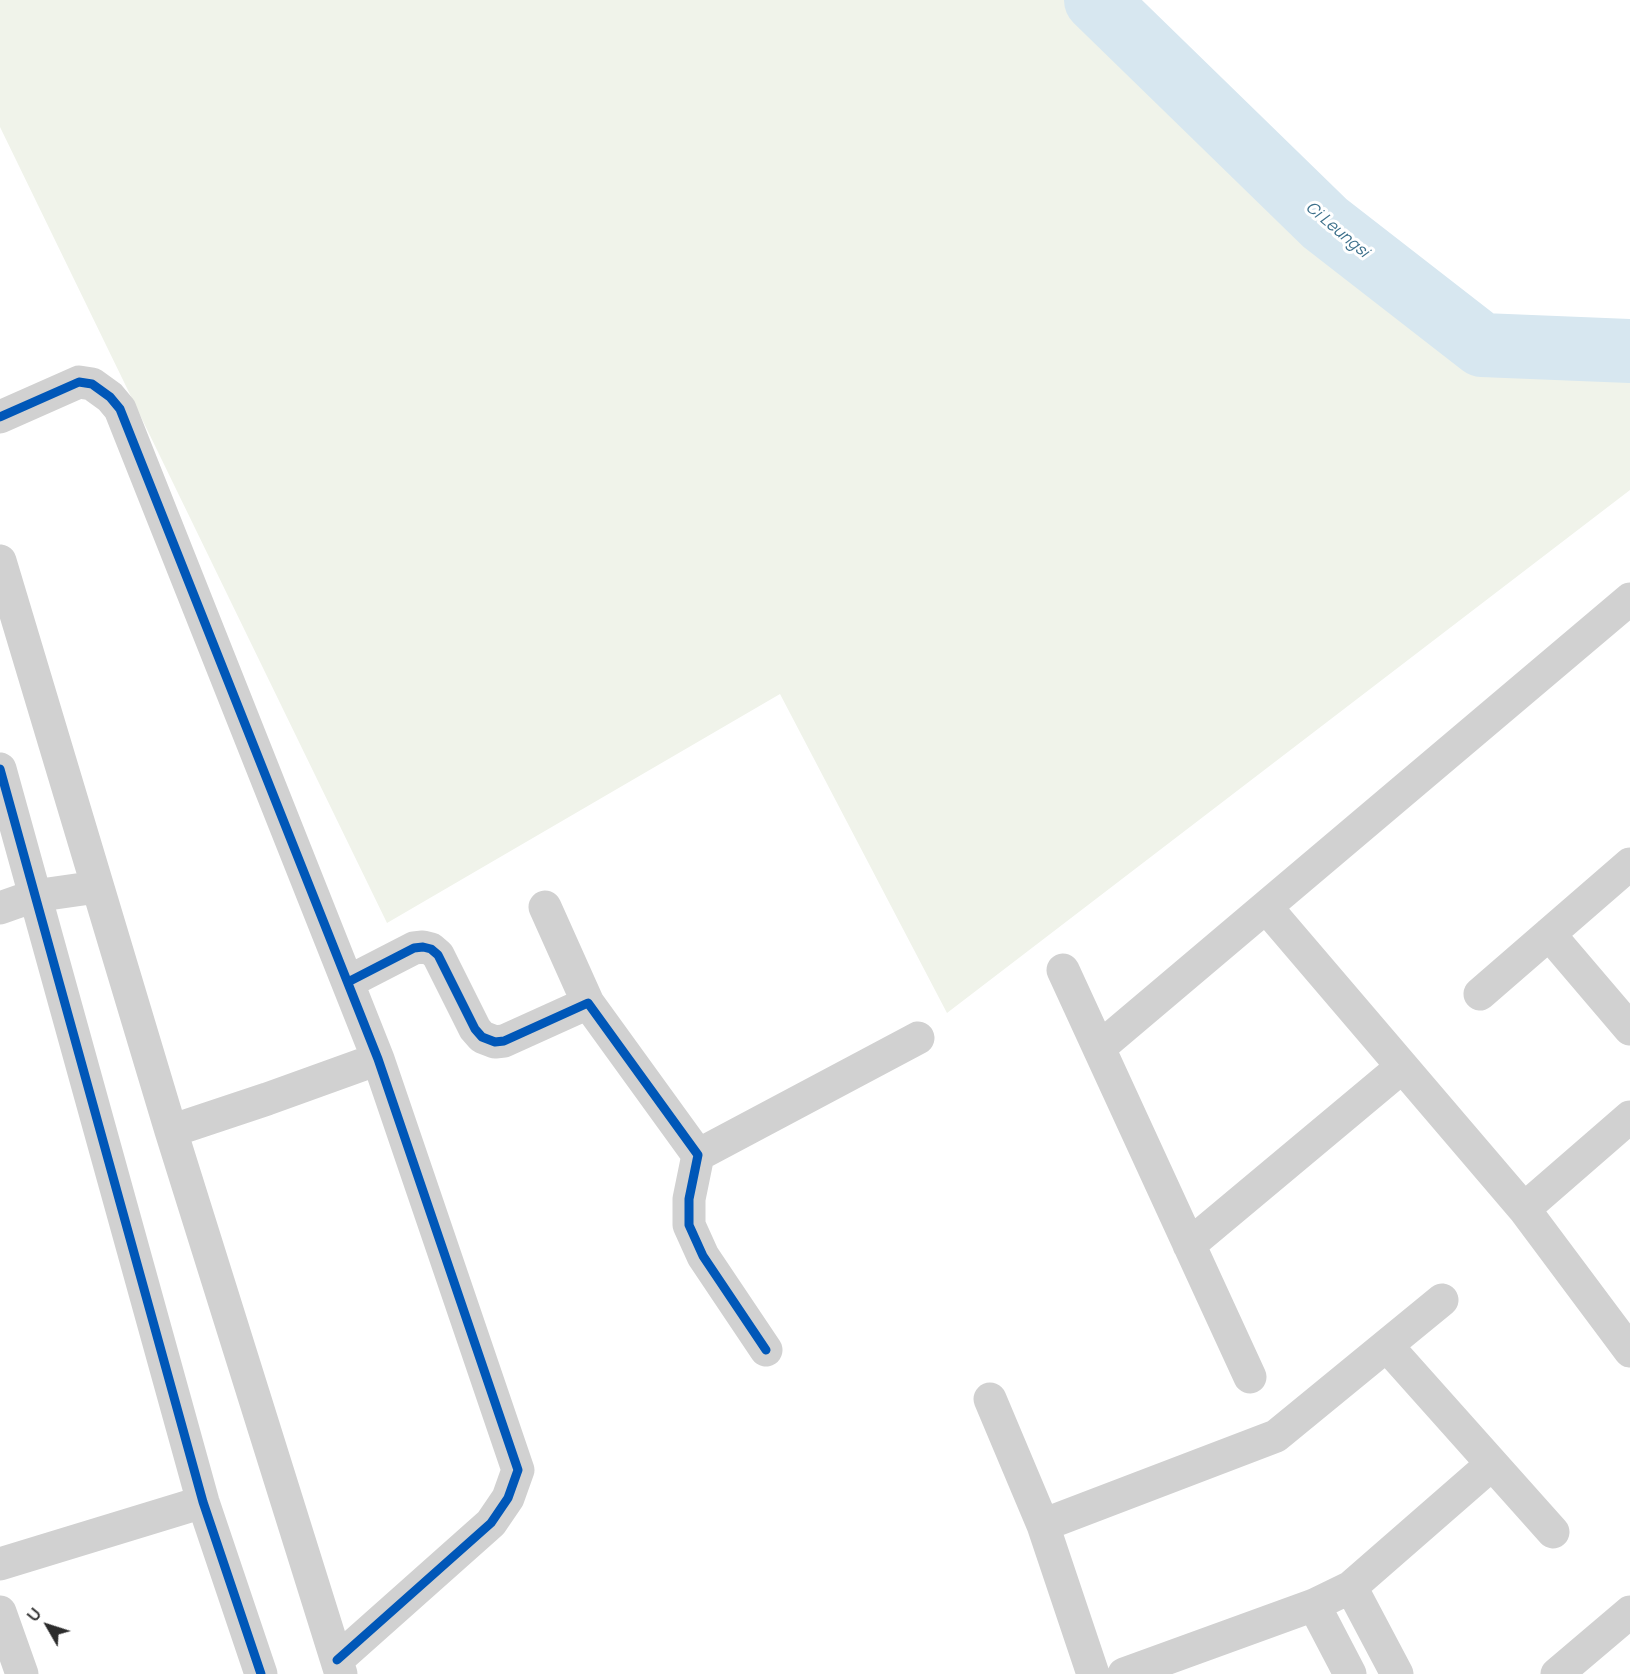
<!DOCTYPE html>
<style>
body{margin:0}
#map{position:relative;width:1630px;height:1674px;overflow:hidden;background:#fff;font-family:Manrope,sans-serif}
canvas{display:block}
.north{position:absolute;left:18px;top:1596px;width:60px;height:60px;-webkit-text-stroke:4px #fff;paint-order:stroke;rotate:309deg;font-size:16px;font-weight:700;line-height:24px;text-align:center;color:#2c2c2c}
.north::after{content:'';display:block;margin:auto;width:21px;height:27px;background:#2c2c2c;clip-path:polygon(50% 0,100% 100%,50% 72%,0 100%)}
</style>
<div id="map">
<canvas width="1630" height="1674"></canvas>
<div class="north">U</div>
</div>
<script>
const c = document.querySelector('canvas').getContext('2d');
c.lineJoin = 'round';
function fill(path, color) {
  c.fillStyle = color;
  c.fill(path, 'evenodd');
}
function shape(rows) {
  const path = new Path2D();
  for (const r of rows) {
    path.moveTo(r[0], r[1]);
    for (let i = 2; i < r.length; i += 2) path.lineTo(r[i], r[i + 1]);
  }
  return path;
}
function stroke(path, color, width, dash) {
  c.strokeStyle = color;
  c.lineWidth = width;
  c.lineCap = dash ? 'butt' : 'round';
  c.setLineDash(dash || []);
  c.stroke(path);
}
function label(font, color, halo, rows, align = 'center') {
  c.font = font + ' Manrope,sans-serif';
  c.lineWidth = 6;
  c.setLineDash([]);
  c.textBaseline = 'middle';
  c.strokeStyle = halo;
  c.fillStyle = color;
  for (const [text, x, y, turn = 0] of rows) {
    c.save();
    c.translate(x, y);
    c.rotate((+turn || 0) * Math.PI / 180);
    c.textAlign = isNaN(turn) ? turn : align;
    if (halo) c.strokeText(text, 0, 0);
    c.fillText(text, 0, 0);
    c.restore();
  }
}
const green = shape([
 [0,0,1099,0,1167,71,1325,223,1482,344,1630,351,1630,490,947,1013,780,694,387,923,0,127]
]);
const river = shape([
 [1096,0,1325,223,1482,345,1630,351]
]);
const minor = shape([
 [0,417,79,382,92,384,110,397,120,409,378,1059,518,1470,508,1498,491,1523,337,1660],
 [0,561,171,1131,341,1674],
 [0,769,203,1502,261,1674],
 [545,907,588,1003],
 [1266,907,1524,1209,1630,1351],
 [0,908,34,896,97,887],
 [1549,934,1630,1029],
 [1063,970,1250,1377],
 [348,982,414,948,423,947,431,949,438,955,475,1029,482,1037,495,1042,504,1041,588,1003,698,1155,689,1199,689,1225,703,1256,766,1350],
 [1480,994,1630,864],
 [1099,1048,1630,599],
 [171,1131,267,1099,378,1059],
 [698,1155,918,1038],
 [1524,1209,1630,1117],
 [1189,1245,1402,1067],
 [1387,1346,1553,1532],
 [990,1399,1043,1525,1093,1674],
 [1043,1525,1276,1436,1442,1300],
 [0,1564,203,1502],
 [1351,1587,1397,1674],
 [1314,1605,1350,1674],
 [0,1612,22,1674],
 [1124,1674,1314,1605,1351,1587,1492,1464],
 [1557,1674,1630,1612]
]);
const cycleway = shape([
 [0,417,79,382,92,384,110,397,120,409,378,1059,518,1470,508,1498,491,1523,337,1660],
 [0,769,203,1502,261,1674],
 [348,982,414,948,423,947,431,949,438,955,475,1029,482,1037,495,1042,504,1041,588,1003,698,1155,689,1199,689,1225,703,1256,766,1350]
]);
const waterNames = [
 ["Ci Leungsi",1337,230,40]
];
fill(green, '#f0f3ea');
stroke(river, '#d7e7f0', 64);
stroke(minor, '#d1d1d1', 33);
stroke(cycleway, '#0057b8', 9);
label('italic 16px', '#3d708b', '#fff', waterNames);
</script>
